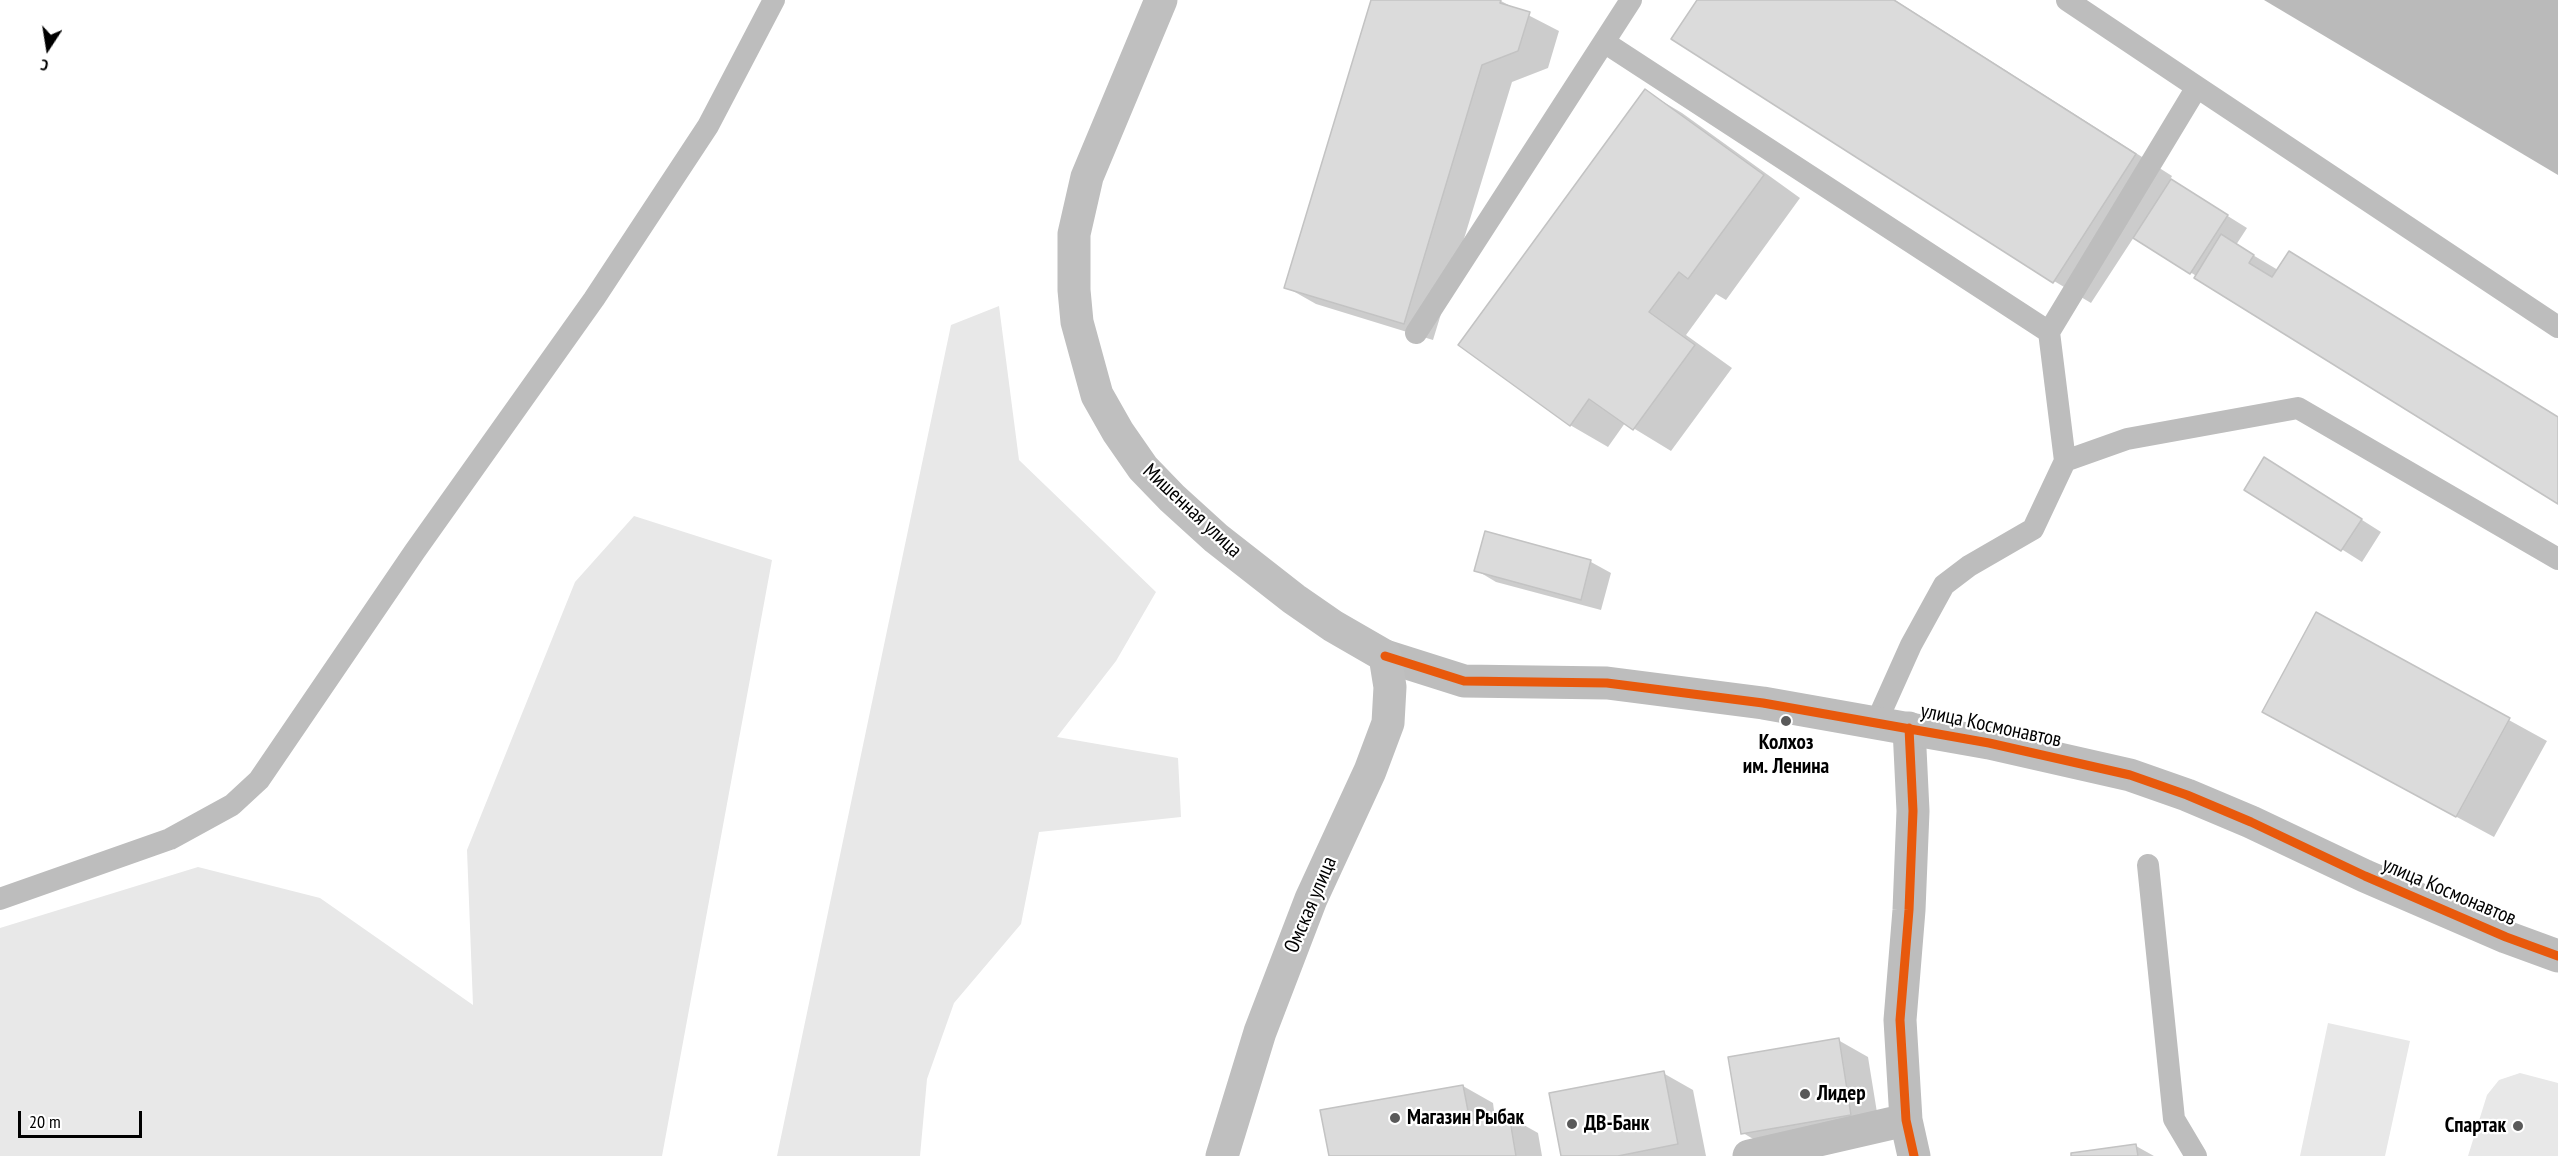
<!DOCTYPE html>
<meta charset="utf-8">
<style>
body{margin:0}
#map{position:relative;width:2558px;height:1156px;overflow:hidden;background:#fff;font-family:"PT Sans Narrow",sans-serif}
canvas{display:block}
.north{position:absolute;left:18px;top:18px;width:60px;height:60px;-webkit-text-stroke:4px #fff;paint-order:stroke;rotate:192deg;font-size:16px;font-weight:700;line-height:24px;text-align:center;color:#000}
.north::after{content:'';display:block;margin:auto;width:21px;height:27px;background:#000;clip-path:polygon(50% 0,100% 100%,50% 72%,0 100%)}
.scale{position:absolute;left:18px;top:1111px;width:124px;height:27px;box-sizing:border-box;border:3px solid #000;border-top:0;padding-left:8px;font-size:18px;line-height:21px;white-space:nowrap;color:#000;-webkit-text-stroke:4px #fff;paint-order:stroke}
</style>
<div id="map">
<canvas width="2558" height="1156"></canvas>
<div class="north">С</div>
<div class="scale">20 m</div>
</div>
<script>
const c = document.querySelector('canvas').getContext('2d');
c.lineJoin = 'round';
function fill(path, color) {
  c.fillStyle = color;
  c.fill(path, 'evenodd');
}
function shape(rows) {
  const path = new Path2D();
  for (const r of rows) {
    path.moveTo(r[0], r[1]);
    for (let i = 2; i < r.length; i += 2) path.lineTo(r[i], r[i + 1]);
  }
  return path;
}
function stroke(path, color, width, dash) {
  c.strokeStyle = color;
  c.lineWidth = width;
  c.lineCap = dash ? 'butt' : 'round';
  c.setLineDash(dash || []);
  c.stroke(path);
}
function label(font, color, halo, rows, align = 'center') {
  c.font = font + ' "PT Sans Narrow",sans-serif';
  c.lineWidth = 4.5;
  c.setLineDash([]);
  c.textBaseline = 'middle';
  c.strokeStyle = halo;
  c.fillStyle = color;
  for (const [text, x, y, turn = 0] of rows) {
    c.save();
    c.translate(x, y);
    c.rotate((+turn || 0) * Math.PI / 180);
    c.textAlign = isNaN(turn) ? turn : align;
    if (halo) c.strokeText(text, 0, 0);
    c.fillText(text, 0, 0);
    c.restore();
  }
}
const green = shape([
 [999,306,1019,460,1156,592,1116,661,1057,737,1178,758,1181,817,1039,832,1021,924,954,1003,927,1079,920,1156,777,1156,951,325],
 [634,516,772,560,662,1156,0,1156,0,928,198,867,320,898,473,1005,467,850,575,582],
 [2328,1023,2410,1041,2385,1156,2300,1156],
 [2520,1073,2558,1083,2558,1156,2468,1156,2487,1095,2499,1080]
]);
const water = shape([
 [2264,0,2558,0,2558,175]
]);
const shadow = shape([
 [1373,0,1499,0,1559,31,1548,68,1512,82,1433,340,1316,304,1286,287],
 [1698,0,1895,0,2172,176,2170,180,2247,228,2236,245,2278,270,2558,418,2558,502,2134,237,2091,303,2054,281],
 [1645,91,1682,113,1800,198,1726,300,1716,294,1686,335,1732,368,1671,451,1625,423,1608,447,1570,425],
 [2285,471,2381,532,2362,562,2246,489],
 [1486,533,1591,562,1611,573,1601,610,1496,582,1476,570],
 [2316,614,2547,741,2494,837,2301,733],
 [1838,1040,1868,1057,1880,1131,1772,1150,1743,1133],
 [1663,1073,1693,1090,1706,1156,1563,1156],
 [1463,1086,1493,1103,1495,1118,1508,1116,1538,1133,1542,1156,1330,1156],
 [2136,1146,2154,1156,2073,1156]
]);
const building = shape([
 [1371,0,1501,0,1500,3,1530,12,1518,51,1482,65,1404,324,1284,288,1371,0],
 [1697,0,1894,0,2136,154,2053,283,1671,39,1697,0],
 [1645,89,1764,175,1688,279,1679,272,1649,312,1695,345,1633,430,1589,399,1570,426,1458,345,1645,89],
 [2171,179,2228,215,2190,274,2133,238,2171,179],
 [2221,234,2254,255,2249,263,2272,277,2289,251,2558,417,2558,504,2194,278,2221,234],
 [2264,457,2362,519,2341,551,2244,490,2264,457],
 [1485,531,1591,560,1581,600,1474,571,1485,531],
 [2316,612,2510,718,2456,817,2262,712,2316,612],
 [1839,1038,1851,1115,1741,1134,1728,1057,1839,1038],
 [1664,1071,1678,1144,1618,1156,1561,1156,1549,1093,1664,1071],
 [1463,1085,1470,1121,1509,1114,1516,1156,1329,1156,1320,1110,1463,1085],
 [2136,1144,2138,1156,2071,1156,2071,1153,2136,1144]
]);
const service = shape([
 [2067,0,2197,87],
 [1604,42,2049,332],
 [1416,333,1631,0],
 [2065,461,2127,439,2298,408,2558,559],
 [1876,723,1911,645,1944,585,1969,566,2033,529,2065,461,2049,332,2197,87,2558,327],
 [2148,865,2174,1119,2196,1156],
 [0,899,170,839,232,805,259,780,415,551,594,299,708,126,774,0]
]);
const minor = shape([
 [1909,728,1913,811,1909,910,1900,1020,1906,1120,1914,1156],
 [1749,1156,1906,1120]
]);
const tertiary = shape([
 [1385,656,1464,681,1607,683,1763,703,1989,743,2130,775,2187,795,2251,822,2365,876,2506,937,2558,956]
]);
const secondary = shape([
 [1161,0,1087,177,1074,234,1074,290,1077,322,1097,395,1118,432,1143,468,1172,498,1216,538,1294,599,1333,626,1385,656,1390,687,1388,723,1370,771,1311,899,1260,1032,1222,1156]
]);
const cycleway = shape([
 [1385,656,1464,681,1607,683,1763,703,1989,743,2130,775,2187,795,2251,822,2365,876,2506,937,2558,956],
 [1909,728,1913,811,1909,910,1900,1020,1906,1120,1914,1156]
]);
const markers = [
 [1786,721,6,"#595959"],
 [1805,1094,6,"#595959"],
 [1395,1118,6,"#595959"],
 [1572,1124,6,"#595959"],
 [2518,1126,6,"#595959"]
];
const streetNames = [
 ["Мишенная улица",1192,511,43],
 ["улица Космонавтов",1991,726,12],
 ["улица Космонавтов",2449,892,23],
 ["Омская улица",1311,905,-67]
];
const poiNames = [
 ["Колхоз",1786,743,"center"],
 ["им. Ленина",1786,767,"center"],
 ["Лидер",1817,1094],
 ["Магазин Рыбак",1407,1118],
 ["ДВ-Банк",1584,1124],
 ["Спартак",2506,1126,"right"]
];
fill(green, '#e8e8e8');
fill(water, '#bababa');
fill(shadow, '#0003');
fill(building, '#dbdbdb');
stroke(building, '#c3c3c3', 1.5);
stroke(service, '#bdbdbd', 22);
stroke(minor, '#bdbdbd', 33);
stroke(tertiary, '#bdbdbd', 33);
stroke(secondary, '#bfbfbf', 33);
stroke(cycleway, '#e8590c', 9);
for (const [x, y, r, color] of markers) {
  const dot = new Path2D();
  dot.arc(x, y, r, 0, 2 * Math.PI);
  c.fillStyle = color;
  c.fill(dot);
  stroke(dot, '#fff', 2);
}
label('21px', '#000', '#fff', streetNames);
label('bold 21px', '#000', '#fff', poiNames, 'left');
</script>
